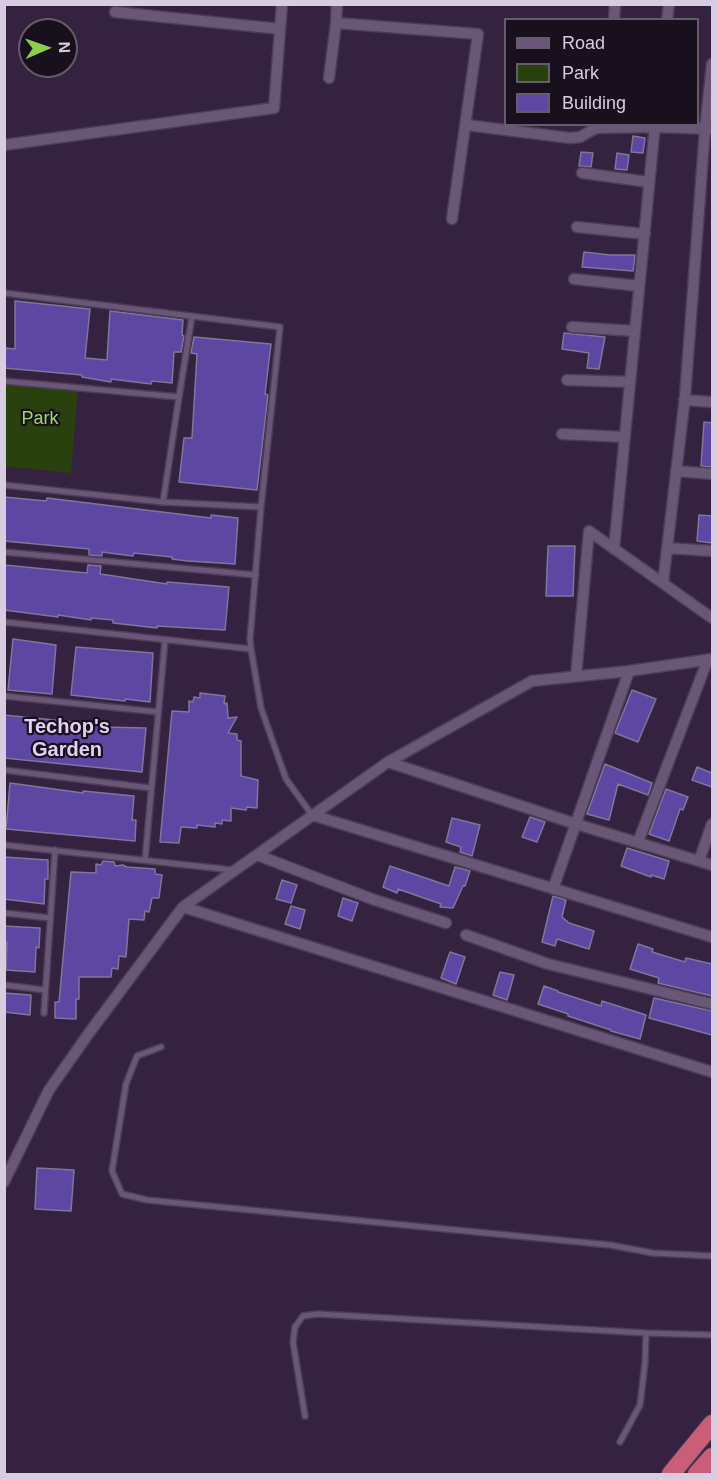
<!DOCTYPE html>
<style>
body{margin:0}
#map{position:relative;width:717px;height:1479px;overflow:hidden;background:#342240;font-family:Helvetica,sans-serif}
canvas{display:block}
.frame{position:absolute;inset:0;border:6px solid #d8cde0;pointer-events:none}
.legend{position:absolute;left:504px;top:18px;width:195px;height:108px;box-sizing:border-box;background:#18101d;border:2px solid #655c6b;margin:0;padding:8px 10px;list-style:none;font-size:18px;color:#d8cde0}
.legend li{display:flex;align-items:center;gap:12px;height:30px}
.legend b{width:30px;border:2px solid #655c6b}
.north{position:absolute;left:18px;top:18px;width:60px;height:60px;box-sizing:border-box;background:#18101d;border:2px solid #655c6b;border-radius:50%;rotate:88deg;font-size:16px;font-weight:700;line-height:24px;text-align:center;color:#d8cde0}
.north::after{content:'';display:block;margin:auto;width:21px;height:27px;background:#8cce45;clip-path:polygon(50% 0,100% 100%,50% 72%,0 100%)}
</style>
<div id="map">
<canvas width="717" height="1479"></canvas>
<div class="frame"></div>
<ul class="legend">
<li><b style="height:8px;background:#6a5677"></b>Road</li>
<li><b style="height:16px;background:#29420d"></b>Park</li>
<li><b style="height:16px;background:#5e46a3"></b>Building</li>
</ul>
<div class="north">N</div>
</div>
<script>
const c = document.querySelector('canvas').getContext('2d');
c.lineJoin = 'round';
function fill(path, color) {
  c.fillStyle = color;
  c.fill(path, 'evenodd');
}
function shape(rows) {
  const path = new Path2D();
  for (const r of rows) {
    path.moveTo(r[0], r[1]);
    for (let i = 2; i < r.length; i += 2) path.lineTo(r[i], r[i + 1]);
  }
  return path;
}
function stroke(path, color, width, dash) {
  c.strokeStyle = color;
  c.lineWidth = width;
  c.lineCap = dash ? 'butt' : 'round';
  c.setLineDash(dash || []);
  c.stroke(path);
}
function label(font, color, halo, rows, align = 'center') {
  c.font = font + ' Helvetica,sans-serif';
  c.lineWidth = 4.5;
  c.setLineDash([]);
  c.textBaseline = 'middle';
  c.strokeStyle = halo;
  c.fillStyle = color;
  for (const [text, x, y, turn = 0] of rows) {
    c.save();
    c.translate(x, y);
    c.rotate((+turn || 0) * Math.PI / 180);
    c.textAlign = isNaN(turn) ? turn : align;
    if (halo) c.strokeText(text, 0, 0);
    c.fillText(text, 0, 0);
    c.restore();
  }
}
const green = shape([
 [4,380,78,386,71,473,5,466]
]);
const building = shape([
 [633,136,645,138,643,153,631,152,633,136],
 [581,152,593,153,591,167,579,166,581,152],
 [617,153,629,155,627,170,615,169,617,153],
 [584,252,610,255,635,255,633,271,582,267,584,252],
 [15,301,90,309,85,358,107,360,110,311,183,320,182,335,184,336,181,352,174,352,172,383,152,381,151,384,111,379,111,382,82,377,82,375,4,368,6,348,15,349,15,301],
 [564,333,605,337,599,369,587,368,589,353,562,349,564,333],
 [194,337,271,344,265,394,268,395,257,490,179,482,184,438,192,438,197,354,191,353,194,337],
 [704,422,712,423,712,467,701,466,704,422],
 [4,497,46,501,47,498,211,518,211,515,238,518,235,564,188,561,172,559,172,557,134,553,133,556,102,552,102,556,89,555,89,549,4,541,4,497],
 [699,515,712,516,712,543,697,541,699,515],
 [548,546,575,546,573,596,546,596,548,546],
 [4,565,87,573,88,565,101,566,100,574,114,576,167,584,167,582,229,587,225,630,157,626,157,628,113,623,113,620,91,618,91,620,58,615,58,617,4,610,4,565],
 [13,639,56,645,52,694,8,690,13,639],
 [76,647,153,653,150,702,125,699,125,701,71,695,76,647],
 [632,690,656,699,638,742,615,733,632,690],
 [200,693,225,696,224,704,227,703,228,718,237,717,228,733,237,734,237,740,241,741,241,776,258,780,257,808,247,807,246,810,231,808,231,821,222,820,222,824,215,823,215,827,197,825,197,828,181,827,179,843,160,842,172,711,189,712,189,701,193,702,194,697,200,698,200,693],
 [4,715,104,725,104,727,146,728,142,772,4,758,4,715],
 [605,764,652,783,648,795,618,784,609,820,587,814,605,764],
 [697,767,712,773,712,787,692,780,697,767],
 [10,783,83,793,83,791,134,796,132,820,136,820,135,841,6,829,10,783],
 [666,789,688,797,683,810,680,809,669,841,649,834,666,789],
 [530,817,545,822,537,842,522,837,530,817],
 [452,818,480,825,472,856,460,852,461,847,446,842,452,818],
 [627,848,669,861,664,879,651,875,651,877,621,866,627,848],
 [4,857,48,860,48,879,45,879,44,904,4,899,4,857],
 [103,861,114,862,115,866,123,865,127,867,155,869,155,874,162,875,159,898,152,898,149,912,145,911,144,920,129,919,126,957,119,956,118,969,112,968,111,977,79,977,79,999,76,999,76,1019,55,1018,55,1002,59,1002,71,872,96,873,96,864,101,865,103,861],
 [390,866,449,886,455,867,470,871,465,886,463,886,453,908,440,907,441,904,398,889,397,893,383,887,390,866],
 [282,880,297,885,291,903,276,899,282,880],
 [553,896,566,900,562,917,569,923,594,931,589,949,557,939,555,946,542,942,553,896],
 [343,898,358,903,352,921,338,916,343,898],
 [291,906,305,910,300,929,285,924,291,906],
 [4,926,40,928,39,948,36,947,35,972,6,970,7,942,4,942,4,926],
 [638,944,653,949,652,952,685,962,686,958,712,964,712,996,658,983,659,978,630,969,638,944],
 [450,952,465,957,456,984,441,978,450,952],
 [500,972,514,975,507,1000,493,995,500,972],
 [544,986,558,991,558,992,601,1006,602,1001,646,1015,640,1039,611,1031,611,1030,568,1016,568,1014,538,1004,544,986],
 [4,993,31,995,30,1015,4,1012,4,993],
 [654,998,712,1011,712,1035,649,1018,654,998],
 [37,1168,74,1170,71,1211,35,1209,37,1168]
]);
const service = shape([
 [4,293,280,327,261,507],
 [4,381,179,397,163,502],
 [179,397,192,316],
 [4,485,163,502,261,507,250,639,251,649,261,708,286,779,312,815],
 [4,552,256,575],
 [4,622,251,649],
 [4,696,158,712],
 [4,770,151,788],
 [4,845,233,870],
 [145,860,165,640],
 [4,913,50,918],
 [4,985,45,990],
 [44,1013,55,850],
 [161,1047,137,1056,126,1084,112,1171,122,1194,147,1200,610,1245,653,1253,712,1256],
 [305,1416,293,1342,295,1327,303,1316,318,1314,646,1333,712,1335],
 [620,1442,640,1405,645,1363,646,1333]
]);
const minor = shape([
 [337,4,336,23,478,34,452,219],
 [115,12,280,29],
 [614,20,615,4],
 [667,20,669,4],
 [329,78,336,23],
 [466,125,570,138,580,137,596,128,655,127,712,129],
 [4,145,274,108,282,4],
 [582,173,649,182],
 [577,227,645,234],
 [574,279,639,286],
 [572,327,635,331],
 [567,380,630,382],
 [684,400,712,402],
 [562,434,625,437],
 [676,471,712,474],
 [667,548,712,551],
 [614,549,655,124],
 [663,583,685,397,705,129,712,64],
 [576,676,589,531,712,618],
 [388,762,576,824,712,865],
 [312,815,712,937],
 [638,842,708,659],
 [257,855,372,899,446,923],
 [699,861,712,824],
 [553,889,629,671],
 [183,907,712,1072],
 [466,935,548,964,712,1004],
 [4,1182,49,1090,89,1033,183,907,388,762,532,681,629,671,712,659]
]);
const trunk = shape([
 [671,1474,712,1424],
 [697,1474,712,1457]
]);
const parkNames = [
 ["Park",40,419]
];
const neighbourhoodNames = [
 ["Techop's",67,727],
 ["Garden",67,750]
];
fill(green, '#29420d');
fill(building, '#5e46a3');
stroke(building, '#7d779c', 1.5);
stroke(service, '#4d3d56', 8);
stroke(minor, '#4d3d56', 13);
stroke(trunk, '#4d3d56', 20);
stroke(service, '#6a5677', 5);
stroke(minor, '#6a5677', 10);
stroke(trunk, '#ca5e78', 18);
label('18px', '#9bdc5b', '#18101d', parkNames);
label('bold 20px', '#e5cef4', '#18101d', neighbourhoodNames);
</script>
